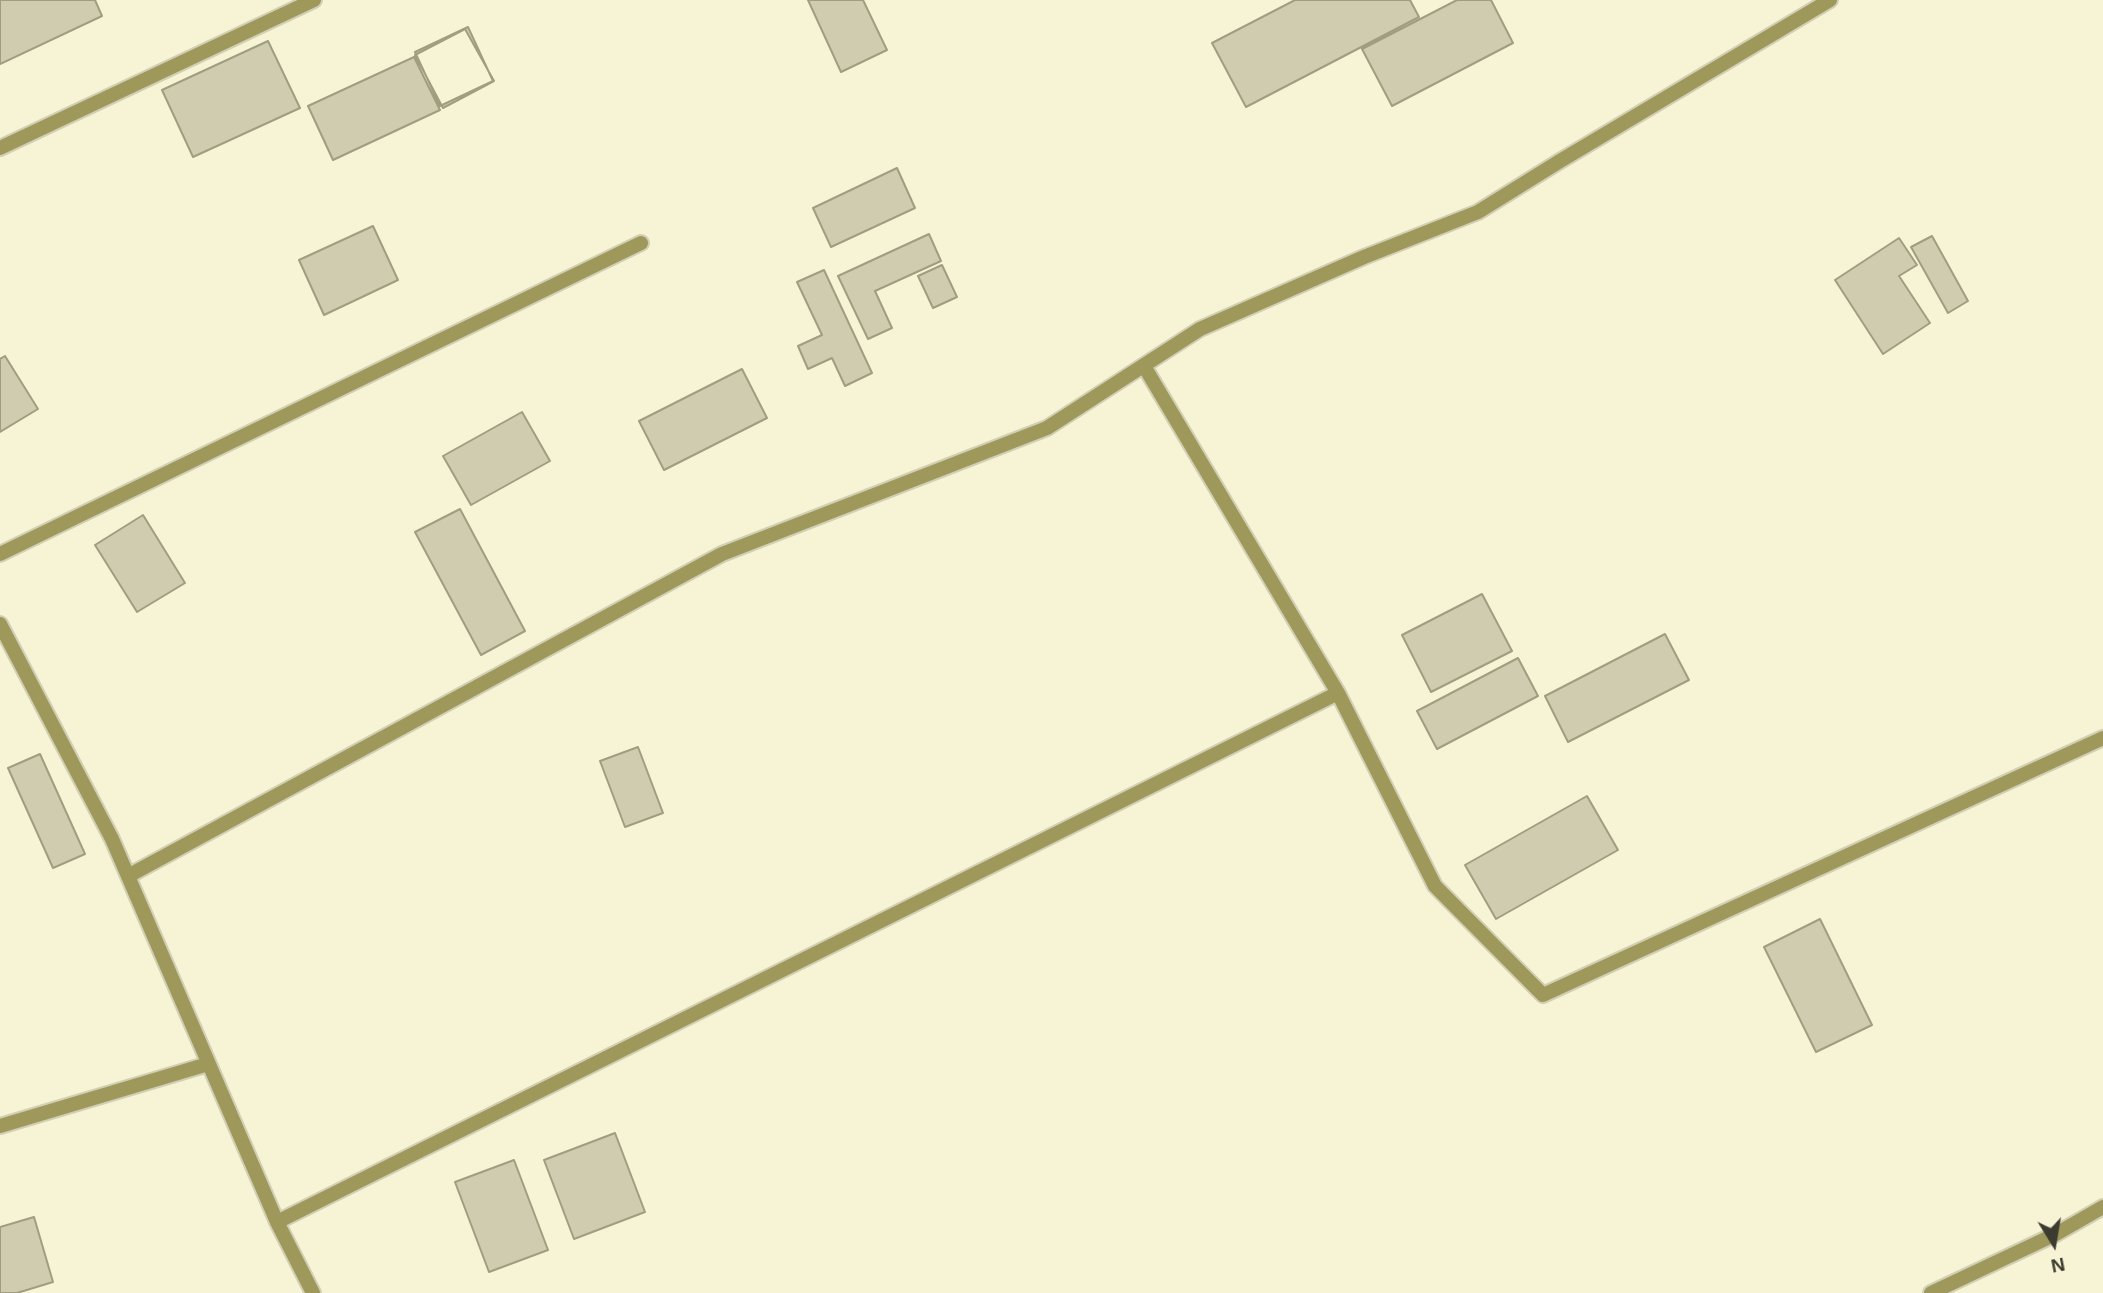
<!DOCTYPE html>
<style>
body{margin:0}
#map{position:relative;width:2103px;height:1293px;overflow:hidden;background:#f7f4d6;font-family:Helvetica,sans-serif}
canvas{display:block}
.north{position:absolute;left:2019px;top:1209px;width:70px;height:70px;-webkit-text-stroke:5px #f7f4d6;paint-order:stroke;rotate:169deg;font-size:19px;font-weight:700;line-height:28px;text-align:center;color:#3c3b2f}
.north::after{content:'';display:block;margin:auto;width:24px;height:32px;background:#3c3b2f;clip-path:polygon(50% 0,100% 100%,50% 72%,0 100%)}
</style>
<div id="map">
<canvas width="2103" height="1293"></canvas>
<div class="north">N</div>
</div>
<script>
const c = document.querySelector('canvas').getContext('2d');
c.lineJoin = 'round';
function fill(path, color) {
  c.fillStyle = color;
  c.fill(path, 'evenodd');
}
function shape(rows) {
  const path = new Path2D();
  for (const r of rows) {
    path.moveTo(r[0], r[1]);
    for (let i = 2; i < r.length; i += 2) path.lineTo(r[i], r[i + 1]);
  }
  return path;
}
function stroke(path, color, width, dash) {
  c.strokeStyle = color;
  c.lineWidth = width;
  c.lineCap = dash ? 'butt' : 'round';
  c.setLineDash(dash || []);
  c.stroke(path);
}
const building = shape([
 [0,0,95,0,102,16,0,64,0,0],
 [808,0,863,0,887,50,841,72,808,0],
 [1295,0,1410,0,1419,17,1246,107,1212,43,1295,0],
 [1457,0,1491,0,1513,43,1392,106,1362,49,1457,0],
 [468,27,493,81,440,106,415,52,468,27],
 [465,29,494,81,443,108,415,55,465,29],
 [268,41,300,108,193,157,162,90,268,41],
 [414,57,440,110,333,160,308,106,414,57],
 [897,168,915,208,831,247,813,208,897,168],
 [373,226,398,280,324,315,299,260,373,226],
 [929,234,941,261,875,291,892,328,868,339,838,276,929,234],
 [1932,236,1968,301,1948,313,1911,247,1932,236],
 [1899,238,1917,265,1899,276,1930,323,1883,354,1835,280,1899,238],
 [942,265,957,297,933,308,918,276,942,265],
 [824,270,872,373,845,386,832,358,808,369,798,346,822,335,797,282,824,270],
 [5,356,38,409,0,432,0,359,5,356],
 [742,369,767,418,664,470,639,421,742,369],
 [522,412,550,461,471,505,443,456,522,412],
 [460,509,525,631,481,655,415,532,460,509],
 [143,515,185,583,137,612,95,545,143,515],
 [1482,594,1512,651,1431,692,1402,635,1482,594],
 [1665,634,1689,680,1568,742,1545,696,1665,634],
 [1518,658,1538,696,1437,749,1417,711,1518,658],
 [638,747,663,813,625,827,600,761,638,747],
 [40,754,85,854,53,868,8,768,40,754],
 [1587,796,1618,850,1496,919,1465,865,1587,796],
 [1820,919,1872,1025,1816,1052,1764,947,1820,919],
 [615,1133,645,1212,574,1239,544,1160,615,1133],
 [514,1160,548,1250,489,1272,455,1182,514,1160],
 [34,1217,53,1282,17,1293,0,1293,0,1227,34,1217]
]);
const street = shape([
 [0,148,314,0],
 [1144,366,1338,693,1435,886,1543,995,2103,738],
 [0,554,641,243],
 [0,624,112,839,277,1222,313,1293],
 [128,876,722,554,1047,428,1200,329,1364,257,1478,212,1560,161,1830,0],
 [0,1126,208,1064],
 [277,1222,1338,693],
 [1931,1293,2056,1234,2103,1207]
]);
fill(building, '#cfccaf');
stroke(building, '#a09e81', 2);
stroke(street, '#d2cfb5', 18);
stroke(street, '#9e985a', 14);
</script>
